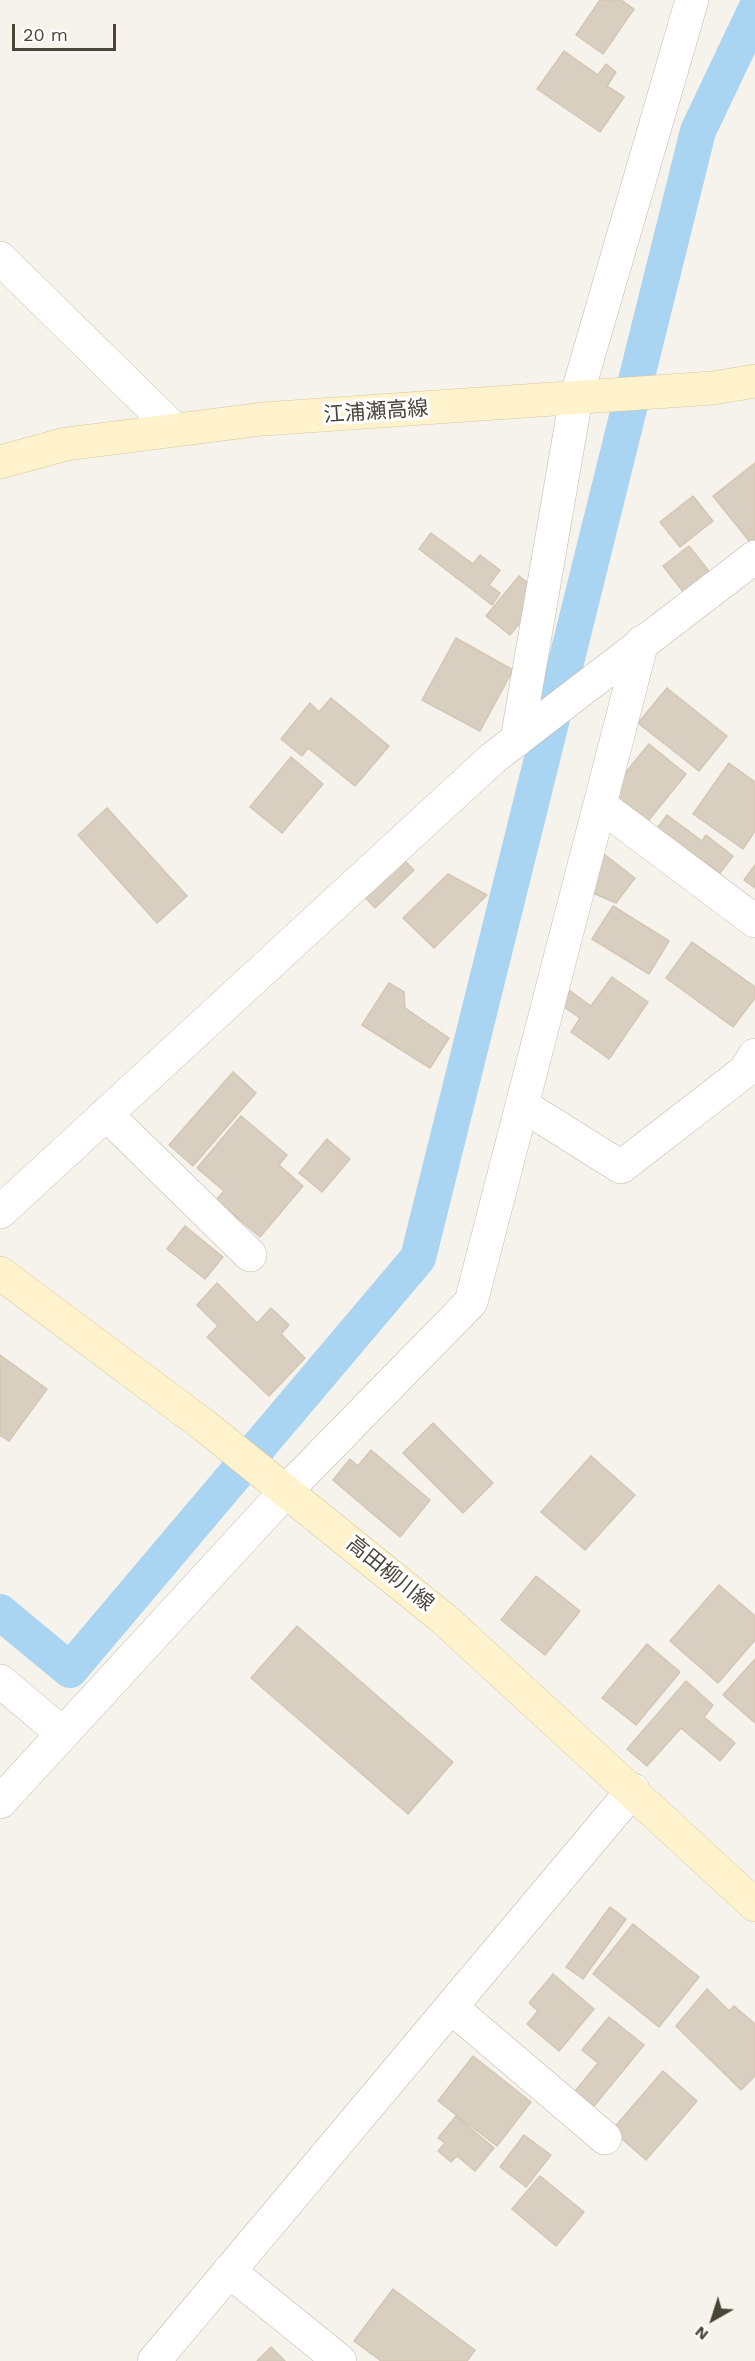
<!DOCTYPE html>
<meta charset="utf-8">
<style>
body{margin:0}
#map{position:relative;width:755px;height:2361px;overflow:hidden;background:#f6f3ec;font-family:"Work Sans",sans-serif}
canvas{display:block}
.north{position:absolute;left:683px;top:2289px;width:60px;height:60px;-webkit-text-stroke:4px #fff;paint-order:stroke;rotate:219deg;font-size:16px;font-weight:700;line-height:24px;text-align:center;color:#4b4439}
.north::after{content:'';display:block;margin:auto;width:21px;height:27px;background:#4b4439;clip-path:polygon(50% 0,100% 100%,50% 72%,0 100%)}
.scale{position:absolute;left:12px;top:24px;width:104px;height:27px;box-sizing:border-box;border:3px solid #4b4439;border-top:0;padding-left:8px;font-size:18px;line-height:21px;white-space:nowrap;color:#4b4439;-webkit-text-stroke:4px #fff;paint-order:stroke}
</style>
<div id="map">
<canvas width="755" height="2361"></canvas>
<div class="north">N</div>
<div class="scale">20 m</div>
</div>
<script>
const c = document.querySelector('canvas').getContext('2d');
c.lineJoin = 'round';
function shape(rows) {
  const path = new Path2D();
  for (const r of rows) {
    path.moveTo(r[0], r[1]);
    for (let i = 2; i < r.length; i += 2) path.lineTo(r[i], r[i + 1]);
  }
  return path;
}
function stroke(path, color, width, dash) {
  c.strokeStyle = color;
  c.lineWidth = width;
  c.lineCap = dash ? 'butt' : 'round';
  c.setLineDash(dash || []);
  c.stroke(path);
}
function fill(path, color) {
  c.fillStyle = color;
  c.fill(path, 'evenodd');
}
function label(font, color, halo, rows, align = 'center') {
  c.font = font + ' "Work Sans","Noto Sans JP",sans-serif';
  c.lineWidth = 6;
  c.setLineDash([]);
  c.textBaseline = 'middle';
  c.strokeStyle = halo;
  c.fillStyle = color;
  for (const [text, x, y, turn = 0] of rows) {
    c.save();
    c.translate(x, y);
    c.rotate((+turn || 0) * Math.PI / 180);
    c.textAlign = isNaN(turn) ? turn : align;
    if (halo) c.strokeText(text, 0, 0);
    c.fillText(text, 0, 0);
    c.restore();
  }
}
const canal = shape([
 [0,1612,70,1670,418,1258,698,131,755,11]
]);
const building = shape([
 [600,0,621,0,634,9,603,54,576,35,600,0],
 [564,51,598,75,606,64,616,72,607,86,624,97,600,132,537,89,564,51],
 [755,463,755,547,754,547,713,496,755,463],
 [693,496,713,521,680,547,660,522,693,496],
 [431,533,473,564,480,555,500,570,489,585,500,593,492,605,419,549,431,533],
 [689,546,728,595,702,616,663,566,689,546],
 [519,576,543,595,510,635,486,616,519,576],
 [456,638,513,670,480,731,422,700,456,638],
 [667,688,727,736,699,771,638,723,667,688],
 [331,698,389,746,355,786,308,748,302,756,281,739,310,703,319,712,331,698],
 [649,744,686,774,644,826,607,795,649,744],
 [291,757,323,784,282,833,250,807,291,757],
 [729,763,755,782,755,831,743,849,693,814,729,763],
 [107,808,187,896,157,923,78,835,107,808],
 [667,815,702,841,706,835,733,856,720,873,690,851,676,870,644,846,667,815],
 [596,848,635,878,616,903,579,887,596,848],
 [397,853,414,870,375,908,358,890,397,853],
 [755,865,755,888,744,880,755,865],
 [448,874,487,895,434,948,403,918,448,874],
 [613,906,669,941,649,974,592,939,613,906],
 [692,942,755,987,755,998,733,1027,666,978,692,942],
 [612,977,648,1002,609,1059,571,1032,580,1018,552,999,562,985,591,1006,612,977],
 [389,983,404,992,405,1008,449,1038,430,1068,362,1025,389,983],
 [233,1072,256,1093,193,1166,169,1145,233,1072],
 [241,1116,287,1155,279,1165,303,1186,260,1237,216,1200,224,1191,197,1168,241,1116],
 [327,1139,350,1159,322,1192,299,1173,327,1139],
 [185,1226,223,1257,205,1279,167,1249,185,1226],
 [217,1283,257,1323,271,1308,289,1325,281,1334,305,1358,269,1396,207,1337,218,1326,197,1305,217,1283],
 [0,1355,47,1389,9,1441,0,1435,0,1355],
 [433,1423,493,1483,463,1513,403,1453,433,1423],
 [371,1450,430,1500,400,1537,333,1480,350,1459,358,1466,371,1450],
 [591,1456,635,1495,585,1550,541,1512,591,1456],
 [536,1576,580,1611,545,1655,501,1620,536,1576],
 [719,1585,755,1616,755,1640,718,1683,670,1641,719,1585],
 [297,1626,453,1762,408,1814,251,1678,297,1626],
 [647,1644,680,1672,636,1725,602,1698,647,1644],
 [755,1659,755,1723,723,1695,755,1659],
 [686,1681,713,1705,704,1717,735,1743,720,1761,681,1728,647,1766,627,1749,686,1681],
 [610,1907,626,1919,583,1979,566,1967,610,1907],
 [633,1924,699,1977,659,2027,593,1974,633,1924],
 [553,1974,594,2009,559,2051,527,2024,538,2011,529,2003,553,1974],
 [707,1989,729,2011,734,2006,755,2024,755,2076,741,2090,676,2026,707,1989],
 [609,2017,644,2045,590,2111,572,2095,598,2063,582,2050,609,2017],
 [473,2056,531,2102,497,2146,438,2101,473,2056],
 [663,2071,697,2101,646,2160,612,2130,663,2071],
 [456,2116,494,2148,475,2171,457,2156,451,2162,438,2151,445,2143,438,2138,456,2116],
 [524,2135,551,2155,526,2187,500,2167,524,2135],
 [540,2176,584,2212,556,2246,512,2209,540,2176],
 [393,2289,475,2350,467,2361,381,2361,354,2341,393,2289],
 [271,2347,285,2361,257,2361,271,2347]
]);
const minor = shape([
 [0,258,174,429],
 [517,740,576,398,692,0],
 [600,805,755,921],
 [522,1105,621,1167,745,1071,755,1055],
 [106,1114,250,1255],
 [0,1212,493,758,755,557],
 [0,1681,62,1733],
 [0,1802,287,1490,471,1302,642,642],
 [451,2007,605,2138],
 [229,2271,340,2361],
 [154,2361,633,1790]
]);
const secondary = shape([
 [0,462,66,444,263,419,713,388,755,381],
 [0,1273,205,1426,444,1619,755,1905]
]);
const streetNames = [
 ["江浦瀬高線",376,412,-4],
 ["高田柳川線",390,1574,39]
];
stroke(canal, '#a9d4f2', 36);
fill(building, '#d8cfc1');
stroke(building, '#d3c7b4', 1.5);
stroke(minor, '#c2bbae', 34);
stroke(secondary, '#d6c79b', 34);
stroke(minor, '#fff', 33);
stroke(secondary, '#fff3cd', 33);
label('21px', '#4b4439', '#fff', streetNames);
</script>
